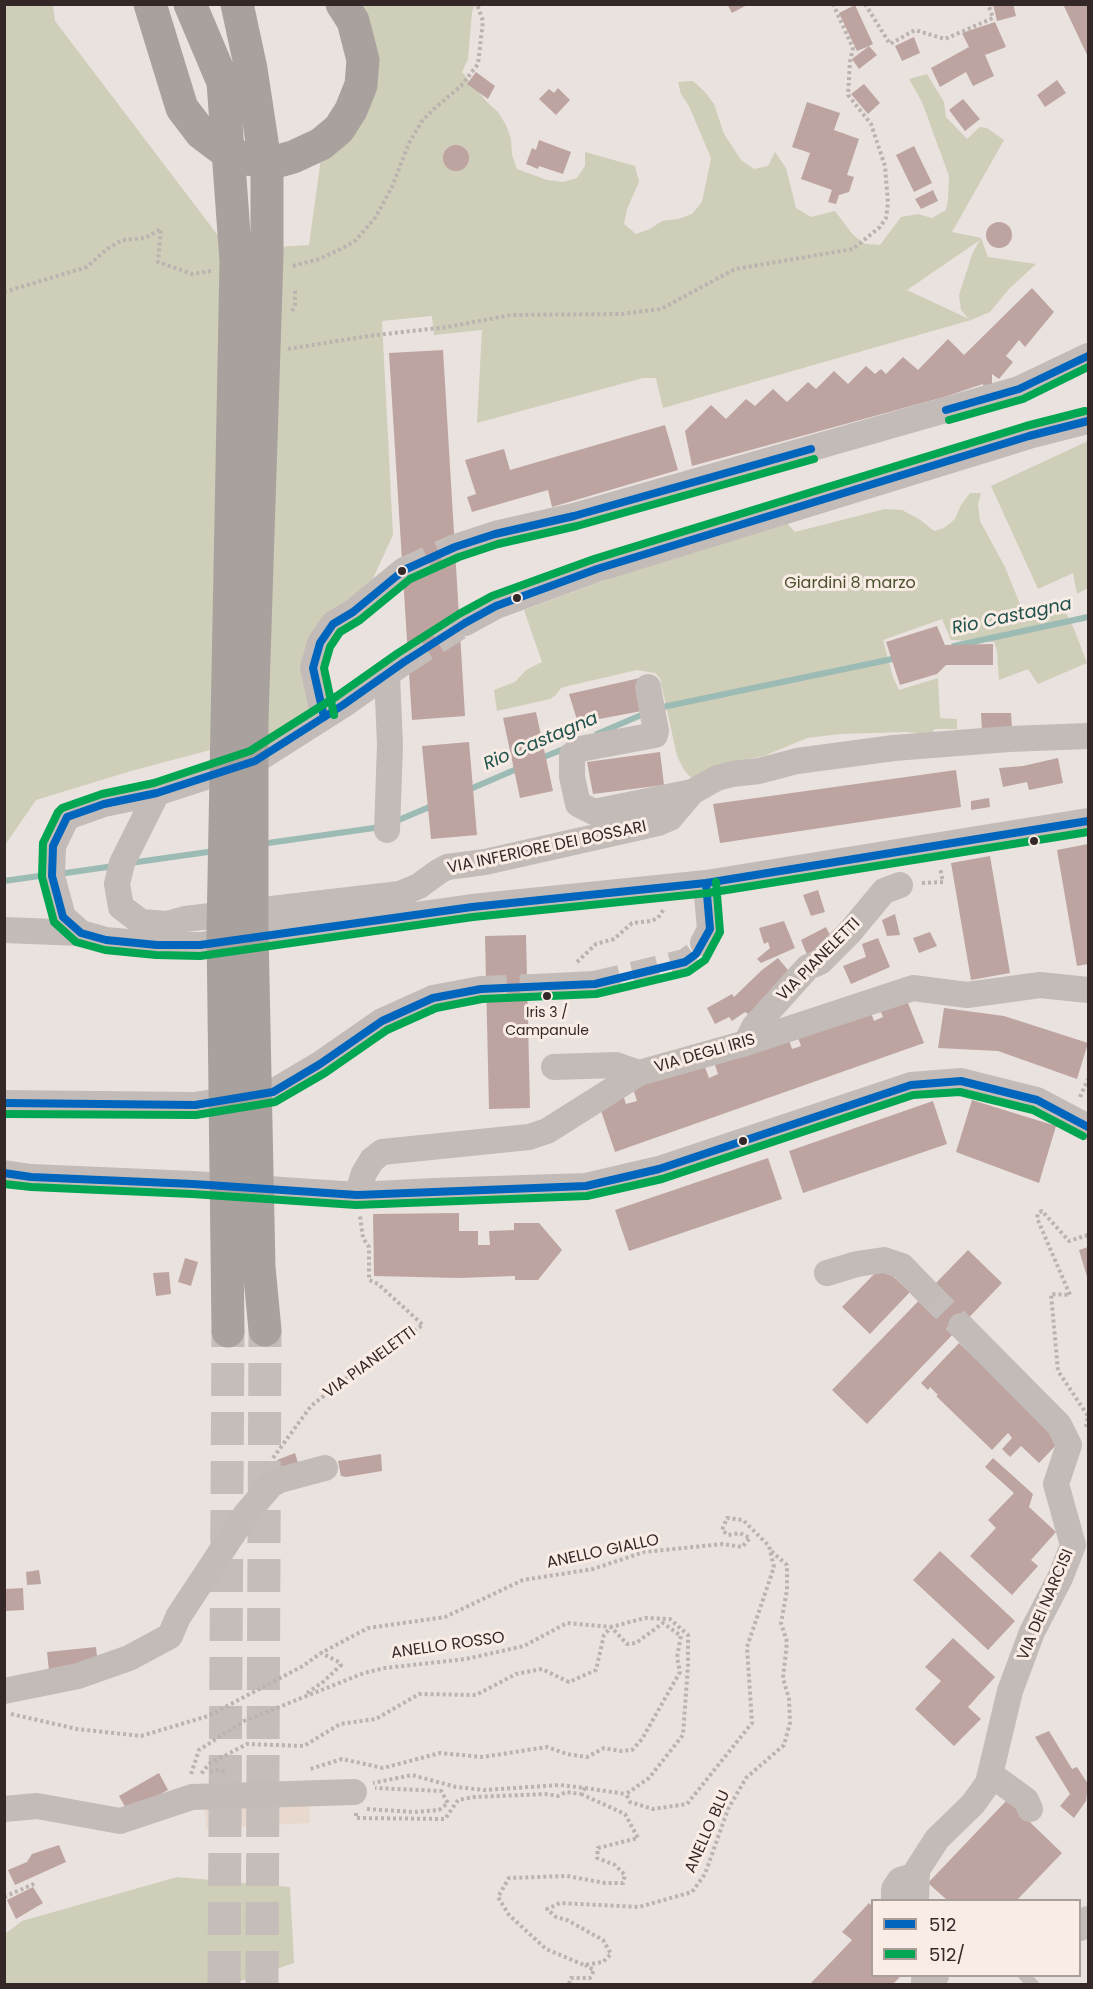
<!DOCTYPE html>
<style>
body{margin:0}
#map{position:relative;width:1093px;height:1989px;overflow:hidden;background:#eae2de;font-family:Poppins,sans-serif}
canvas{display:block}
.frame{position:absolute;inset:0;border:6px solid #332827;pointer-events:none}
.legend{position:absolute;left:871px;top:1899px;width:210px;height:78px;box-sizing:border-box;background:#f8ece5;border:2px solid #a99e99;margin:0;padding:8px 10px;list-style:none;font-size:18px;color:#332827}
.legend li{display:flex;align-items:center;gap:12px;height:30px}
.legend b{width:30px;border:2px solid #a99e99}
</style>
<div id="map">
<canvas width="1093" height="1989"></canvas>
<div class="frame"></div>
<ul class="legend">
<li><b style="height:8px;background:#0065bd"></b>512</li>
<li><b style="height:8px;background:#00a651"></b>512/</li>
</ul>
</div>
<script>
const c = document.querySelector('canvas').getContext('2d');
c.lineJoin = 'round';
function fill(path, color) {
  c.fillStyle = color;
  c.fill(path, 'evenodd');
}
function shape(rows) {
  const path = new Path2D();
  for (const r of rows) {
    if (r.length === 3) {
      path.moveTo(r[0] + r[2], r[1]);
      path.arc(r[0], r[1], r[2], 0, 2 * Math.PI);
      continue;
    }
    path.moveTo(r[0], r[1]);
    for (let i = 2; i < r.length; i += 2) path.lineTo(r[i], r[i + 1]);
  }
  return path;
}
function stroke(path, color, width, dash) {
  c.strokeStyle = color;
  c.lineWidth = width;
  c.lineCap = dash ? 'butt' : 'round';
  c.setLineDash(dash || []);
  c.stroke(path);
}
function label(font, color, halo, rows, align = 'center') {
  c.font = font + ' Poppins,sans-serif';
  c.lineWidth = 6;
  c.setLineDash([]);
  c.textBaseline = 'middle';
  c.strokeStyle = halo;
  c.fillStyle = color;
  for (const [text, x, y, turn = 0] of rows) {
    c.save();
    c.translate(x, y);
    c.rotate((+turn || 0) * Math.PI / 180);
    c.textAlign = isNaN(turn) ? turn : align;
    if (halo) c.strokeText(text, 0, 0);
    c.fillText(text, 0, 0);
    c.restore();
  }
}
const green = shape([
 [5,5,53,5,55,21,229,250,309,245,321,158,349,134,357,5,475,5,472,12,468,59,462,72,487,102,498,112,506,125,511,139,512,155,517,169,547,180,563,182,577,178,585,166,585,152,635,166,639,182,627,209,624,224,636,234,650,229,662,221,678,219,692,214,702,202,711,158,689,106,681,94,678,82,693,81,705,92,714,104,724,134,741,160,754,169,768,166,775,152,786,168,796,208,811,217,835,211,853,235,865,244,880,245,901,217,918,214,932,218,946,210,948,200,949,176,922,102,909,79,927,74,944,102,946,117,967,139,980,127,987,128,1004,140,952,232,981,238,988,257,1036,264,1009,289,990,312,971,320,663,408,656,378,643,378,477,423,482,330,434,335,432,316,382,321,393,535,370,585,326,620,310,714,297,727,131,771,36,800,5,845],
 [980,240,973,252,959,295,961,310,969,319,907,290],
 [1088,441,1088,588,1077,594,1073,573,1038,589,991,486],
 [970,493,981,493,978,505,980,521,1005,567,1024,614,1061,602,1074,629,1087,663,1038,684,1028,669,999,680,997,651,994,642,951,640,942,619,883,640,893,677,899,690,938,678,940,718,957,719,957,729,934,729,933,734,905,732,840,734,807,738,764,756,721,764,694,781,684,770,677,756,660,678,655,673,637,670,568,686,561,688,556,695,550,699,497,711,494,690,515,682,526,670,542,662,524,610,630,571,784,520,795,532,885,509,902,510,919,519,934,531,944,528,955,519,961,505],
 [177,1877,290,1887,294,1963,232,1984,5,1984,5,1934,22,1921]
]);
const plaza = shape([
 [308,1785,310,1823,206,1828,204,1790]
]);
const stream = shape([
 [954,646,1088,617],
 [658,708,897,658],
 [597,734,646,713],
 [539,759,566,748],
 [468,790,519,768],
 [394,822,434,805],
 [261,844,381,827],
 [130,863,215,851],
 [59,874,114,866],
 [4,881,46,875]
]);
const building = shape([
 [727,4,749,4,732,13],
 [993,4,1013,4,1016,16,997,21],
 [1063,4,1088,4,1088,57],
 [855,5,873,44,869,46,877,55,859,69,852,59,869,46,857,51,839,13],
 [995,22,1006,47,985,55,994,76,973,86,966,72,940,87,931,68,969,47,962,33],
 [914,37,920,53,902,61,895,46],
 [476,72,495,86,488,99,467,84],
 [1057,80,1066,93,1045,107,1037,95],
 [864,84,880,103,868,114,851,94],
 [558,88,570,100,556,115,539,99,549,89,554,93],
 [963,99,980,119,965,131,949,110],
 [807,102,840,113,834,130,859,139,847,175,854,177,849,192,839,195,836,204,828,202,832,190,801,179,810,153,792,147],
 [539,140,571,152,563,174,539,166,538,169,526,164,532,148,536,150],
 [456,158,13],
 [914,146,932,183,914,192,896,155],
 [933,190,938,201,921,209,915,199],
 [999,235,13],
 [1032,288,1054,312,1025,347,1019,340,1006,356,1013,362,999,379,992,374,992,386,984,388,983,384,944,397,692,466,685,431,711,405,726,419,746,399,755,406,773,389,787,402,808,382,816,389,834,371,848,384,866,366,875,374,881,369,886,374,903,357,918,370,948,339,964,355],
 [443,350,465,716,412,720,389,353],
 [665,425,678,470,552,507,548,490,472,512,467,497,476,494,465,460,504,449,510,470],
 [937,626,945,645,993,644,993,665,946,665,937,674,900,685,886,642],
 [640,678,647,710,578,723,569,694],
 [536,712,553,791,520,798,503,718],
 [981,713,1011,713,1012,728,982,731],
 [469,742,477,835,431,839,422,746],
 [660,752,664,785,593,794,587,762],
 [1058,758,1063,783,1029,790,1027,782,1003,787,999,768,1023,766],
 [956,770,961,807,720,843,713,804],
 [989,798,990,807,971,810,971,801],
 [1088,844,1088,964,1077,966,1057,850],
 [990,856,1010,973,971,980,951,863],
 [818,890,825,912,811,916,803,895],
 [895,914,900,935,887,936,882,920],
 [784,921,795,948,761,963,757,959,770,948,768,942,764,944,759,928],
 [826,927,830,935,827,937,830,945,808,957,801,940],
 [930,932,937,946,919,953,913,938],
 [526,935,530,1108,489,1109,485,936],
 [878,938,890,967,851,984,843,966,866,957,862,944],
 [778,958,793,976,748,1014,745,1012,732,1021,729,1017,715,1024,707,1008,732,994,734,997,762,970],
 [904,993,924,1043,615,1152,598,1102,622,1092,626,1104,637,1101,632,1086,703,1062,709,1078,718,1074,713,1059,787,1034,792,1049,801,1046,796,1032,869,1007,874,1021,883,1017,877,1003],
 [944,1008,1004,1016,1088,1043,1077,1079,998,1051,938,1048],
 [972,1100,1056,1126,1039,1183,956,1152],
 [933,1101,947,1144,803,1193,789,1151],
 [768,1158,782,1199,629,1251,615,1210],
 [459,1213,459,1231,478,1231,478,1245,490,1245,489,1231,514,1230,514,1223,539,1223,562,1250,538,1280,515,1280,515,1276,459,1278,374,1276,373,1214],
 [1088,1247,1088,1280,1079,1250],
 [968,1250,1002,1283,867,1424,832,1390],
 [185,1258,198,1262,191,1286,178,1282],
 [882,1266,910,1292,870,1334,842,1307],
 [169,1272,171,1294,156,1296,153,1273],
 [959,1343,1061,1440,1039,1463,1021,1446,1010,1457,1002,1449,1012,1438,1008,1433,992,1450,936,1396,938,1395,930,1387,928,1390,921,1383],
 [295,1453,300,1469,282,1474,277,1460],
 [381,1454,382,1471,346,1477,341,1476,338,1461],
 [993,1458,1033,1494,1029,1507,1056,1532,1031,1560,1038,1566,1012,1595,970,1556,996,1528,988,1520,1014,1493,985,1467],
 [940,1551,1015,1621,988,1650,913,1580],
 [39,1570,41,1584,27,1585,26,1572],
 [23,1588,24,1610,5,1611,5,1589],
 [953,1638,995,1677,968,1707,981,1719,954,1746,915,1709,941,1681,925,1667],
 [96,1647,98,1666,49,1671,47,1652],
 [1049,1731,1072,1769,1077,1767,1088,1784,1086,1801,1074,1818,1060,1806,1070,1794,1035,1737],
 [159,1773,168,1790,128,1812,119,1796],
 [1007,1800,1062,1853,1017,1900,947,1900,928,1883],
 [59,1845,66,1862,15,1885,8,1870,27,1862,32,1854],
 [33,1887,43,1903,16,1919,7,1900],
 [869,1903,872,1906,872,1976,901,1976,893,1984,810,1984,852,1940,842,1932]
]);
const minorTunnel = shape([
 [404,570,455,547],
 [404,662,465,623],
 [595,984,685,962,696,954,703,943],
 [481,989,534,987],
 [927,1292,961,1326],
 [1024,1984,1033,1976]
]);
const highwayTunnel = shape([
 [224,1984,228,1331],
 [262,1984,265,1330]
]);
const path = shape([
 [865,4,890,44,915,30,945,39,993,18,988,4],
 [293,266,319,259,343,248,356,240,375,218,392,187,409,143,422,121,436,107,461,86,478,64,483,21,477,4],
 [4,292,87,267,107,249,122,240,145,238,161,229,158,262,192,274,211,271],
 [292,311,295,306,295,289],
 [288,349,368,336,447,327,511,315,621,314,661,309,735,269,853,249,880,227,886,218,888,203,885,166,871,124,848,95,850,62,853,48,833,4],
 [922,883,943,882,940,868],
 [577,962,596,944,614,939,632,923,651,921,658,918,664,909],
 [1080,1097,1088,1079],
 [1086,1427,1088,1416,1058,1371,1051,1294,1070,1295,1037,1218,1038,1213,1042,1211,1069,1241,1088,1235],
 [273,1458,311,1406,380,1352,423,1325,378,1284,369,1280,369,1247,363,1238,360,1216],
 [307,1693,323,1682,341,1665,337,1661,321,1653],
 [11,1714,77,1729,141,1736,208,1716,303,1666,321,1653,368,1628,445,1617,523,1580,593,1569,644,1552,723,1544,742,1547,750,1538,740,1533,728,1535,722,1530,727,1518,743,1520,769,1546,774,1567,747,1647,752,1723,687,1804,653,1809,630,1802,626,1794,649,1778,683,1735,688,1665,688,1635,670,1619,645,1618,611,1627,604,1635,596,1670,569,1682,542,1669,516,1674,476,1695,419,1694,376,1719,340,1724,304,1746,247,1744,209,1764,201,1774],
 [210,1772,217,1770,226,1771],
 [191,1774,199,1750,244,1721,364,1673,385,1668,466,1659,524,1646,567,1623,611,1627,627,1644,636,1643,663,1623,681,1636,677,1657,680,1672,642,1739,632,1750,620,1751,604,1748,587,1757,567,1754,547,1747,483,1757,440,1753,383,1768,342,1759,310,1769],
 [585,1788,626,1794],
 [581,1794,625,1814,638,1838,598,1848,597,1858,615,1865,625,1875,623,1883,605,1883,567,1876,509,1878,498,1897,509,1915,546,1949,584,1965,603,1962,611,1954,603,1940,567,1920,556,1917,547,1909,560,1903,639,1907,692,1892,705,1874,728,1809,746,1778,784,1745,790,1723,789,1699,783,1678,787,1642,781,1623,787,1590,787,1565,770,1550],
 [367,1809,414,1812,439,1810,448,1803,441,1791,375,1788],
 [356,1813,356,1818,445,1819,458,1800,474,1797,545,1794,558,1796,566,1792,581,1794,585,1788,560,1785,484,1790,456,1787,412,1775,373,1783],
 [4,1897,36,1883],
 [569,1984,571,1978,590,1978,594,1970,585,1965]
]);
const minor = shape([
 [455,547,495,534,574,516,1019,389,1088,356],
 [465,623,496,606,597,569,1029,436,1088,421],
 [404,662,343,705,255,761,157,793,104,804,67,817,53,846,52,876,63,917,81,933,106,940,157,945,200,945,472,907,706,883,1088,821],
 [387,675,390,745,387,830],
 [648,687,656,731,655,735,580,749,572,755,572,777,578,804,594,812,692,792],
 [324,717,313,668,320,643,333,624,353,612,404,570],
 [157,793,122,863,117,884,121,907,141,922,167,924,185,919,400,894,419,886,438,872,447,867,485,862,658,823,670,818,692,792,717,778,732,774,759,771,797,761,894,748,1009,739,1088,736],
 [4,930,81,933],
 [703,943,710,929,706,883],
 [534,987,595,984],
 [746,1043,754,1027,808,967,820,962,850,932,884,891,900,885],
 [554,1067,616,1065,639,1073],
 [4,1103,195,1105,273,1092,320,1064,382,1021,433,998,481,989],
 [4,1173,31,1177,193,1184,357,1195,434,1191,586,1186,659,1169,911,1085,961,1081,1037,1100,1088,1127],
 [357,1195,364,1173,372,1160,382,1152,529,1137,547,1131,639,1073,746,1043,913,988,967,995,1040,985,1088,990],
 [827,1273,857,1264,884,1260,902,1266,927,1292],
 [4,1691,78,1676,129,1658,170,1636,178,1617,246,1514,271,1485,280,1480,325,1468],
 [990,1774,1026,1800,1030,1809],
 [4,1809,37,1806,120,1821,192,1797,354,1792],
 [894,1900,894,1889,900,1880,917,1875],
 [916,1900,917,1870,937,1839,973,1804,988,1783,1010,1691,1032,1632,1060,1578,1073,1545,1056,1484,1069,1445,1059,1425,961,1326],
 [1080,1928,1088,1919],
 [924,1981,932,1980,936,1976]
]);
const highway = shape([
 [150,4,182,108,201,133,225,151,246,159,275,162,293,157,321,144,339,129,351,110,361,85,363,60,353,21,342,4],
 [190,4,223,82,236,261,223,930,228,1331],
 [237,4,251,69,267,175,267,256,252,719,252,932,259,1267,265,1330]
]);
const bus1 = shape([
 [946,410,1019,389,1088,356],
 [1088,421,1029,436,597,569,496,606,465,623,404,662,343,705,255,761,157,793,104,804,67,817,53,846,52,876,63,917,81,933,106,940,157,945,200,945,472,907,706,883,1088,821],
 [324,717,313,668,320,643,333,624,353,612,404,570,455,547,495,534,574,516,811,449],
 [4,1103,195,1105,273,1092,320,1064,382,1021,433,998,481,989,595,984,685,962,696,954,710,929,706,883],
 [4,1173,31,1177,193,1184,357,1195,586,1186,659,1169,911,1085,961,1081,1037,1100,1088,1127]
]);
const bus2 = shape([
 [1085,411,1026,426,594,559,492,596,459,614,398,653,337,696,250,751,154,783,102,794,62,808,58,812,43,843,42,877,54,922,76,942,105,950,156,955,200,956,473,917,708,893,1088,832],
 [949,420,1023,399,1088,367],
 [334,715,324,668,330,647,340,632,360,620,410,579,459,557,498,544,577,526,814,459],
 [4,1114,196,1115,275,1102,325,1073,387,1030,436,1008,482,999,596,994,688,972,705,960,720,932,716,882],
 [4,1184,31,1187,192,1194,356,1205,587,1196,662,1179,913,1095,960,1092,1033,1110,1083,1136]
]);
const markers = [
 [402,571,5,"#332827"],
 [517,598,5,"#332827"],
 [1034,841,5,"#332827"],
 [547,996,5,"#332827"],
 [743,1141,5,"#332827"]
];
const busNames = [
 ["Iris 3 /",547,1013],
 ["Campanule",547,1031]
];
const parkNames = [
 ["Giardini 8 marzo",850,584]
];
const streetNames = [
 ["VIA INFERIORE DEI BOSSARI",547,848,-12],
 ["VIA PIANELETTI",819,960,-45],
 ["VIA DEGLI IRIS",705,1054,-16],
 ["VIA PIANELETTI",370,1363,-36],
 ["ANELLO GIALLO",603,1552,-12],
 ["VIA DEI NARCISI",1046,1605,-67],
 ["ANELLO ROSSO",448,1646,-8],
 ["ANELLO BLU",708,1832,-66]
];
const waterNames = [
 ["Rio Castagna",1012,617,-12],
 ["Rio Castagna",541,742,-23]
];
fill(green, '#ceceb9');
fill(plaza, '#e8d8ce');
stroke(stream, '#9cbbb5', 6);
fill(building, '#bda4a1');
stroke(minorTunnel, '#c5bdb9', 26, [26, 13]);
stroke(highwayTunnel, '#c5bdb9', 33, [33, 16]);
stroke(path, '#bcb3b0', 4, [3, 3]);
stroke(minor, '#c3bbb7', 26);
stroke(highway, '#a9a19d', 33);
stroke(bus1, '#0065bd', 8);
stroke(bus2, '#00a651', 8);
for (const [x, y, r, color] of markers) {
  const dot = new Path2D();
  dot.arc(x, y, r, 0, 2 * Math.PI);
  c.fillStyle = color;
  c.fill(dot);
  stroke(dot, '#f8ece5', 2);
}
label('14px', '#332827', '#f8ece5', busNames);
label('16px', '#49502c', '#f8ece5', parkNames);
label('16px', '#332827', '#f8ece5', streetNames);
label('italic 18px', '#1f524c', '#f8ece5', waterNames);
</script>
